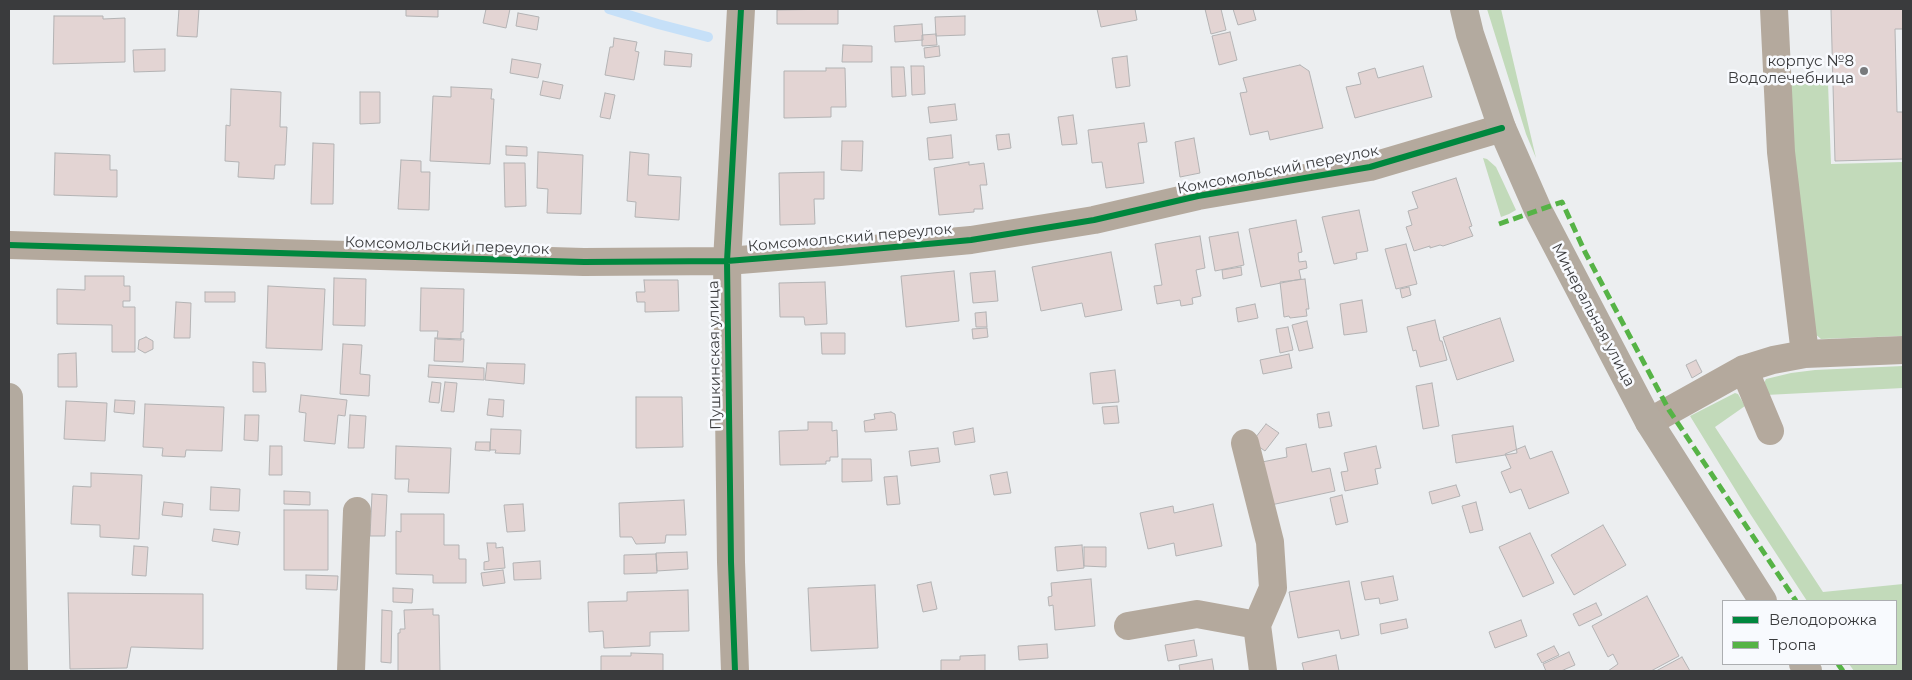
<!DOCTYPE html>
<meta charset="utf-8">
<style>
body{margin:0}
#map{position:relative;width:1912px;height:680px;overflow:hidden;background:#eceef0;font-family:Montserrat,sans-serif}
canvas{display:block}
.frame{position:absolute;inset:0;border:10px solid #3a3b3d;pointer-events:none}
.legend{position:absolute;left:1722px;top:600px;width:175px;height:65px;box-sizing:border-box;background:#f8fafe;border:1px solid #acaeb1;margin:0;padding:6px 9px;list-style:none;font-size:15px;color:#3a3b3d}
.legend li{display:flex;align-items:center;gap:10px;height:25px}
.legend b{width:25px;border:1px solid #acaeb1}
</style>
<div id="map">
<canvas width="1912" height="680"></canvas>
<div class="frame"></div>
<ul class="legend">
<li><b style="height:6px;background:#00873e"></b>Велодорожка</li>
<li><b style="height:6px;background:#56b346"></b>Тропа</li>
</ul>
</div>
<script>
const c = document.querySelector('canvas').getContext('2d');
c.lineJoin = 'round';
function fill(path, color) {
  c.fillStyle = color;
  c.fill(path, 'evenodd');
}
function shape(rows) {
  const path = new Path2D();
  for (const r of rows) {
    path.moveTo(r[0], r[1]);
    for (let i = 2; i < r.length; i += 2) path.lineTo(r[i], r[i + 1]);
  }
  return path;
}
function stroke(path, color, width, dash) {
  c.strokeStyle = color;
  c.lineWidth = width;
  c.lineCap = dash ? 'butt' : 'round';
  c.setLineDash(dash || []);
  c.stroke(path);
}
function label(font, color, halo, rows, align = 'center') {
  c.font = font + ' Montserrat,sans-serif';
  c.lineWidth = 5;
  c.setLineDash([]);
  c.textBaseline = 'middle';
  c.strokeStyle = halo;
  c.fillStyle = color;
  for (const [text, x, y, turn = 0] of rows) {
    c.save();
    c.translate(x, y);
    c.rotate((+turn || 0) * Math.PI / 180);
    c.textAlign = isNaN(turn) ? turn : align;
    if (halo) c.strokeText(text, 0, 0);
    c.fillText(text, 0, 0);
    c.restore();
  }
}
const green = shape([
 [1487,9,1501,9,1536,158,1526,134],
 [1828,83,1831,164,1903,162,1903,336,1821,339,1814,333,1786,84],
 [1483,158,1487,159,1496,167,1504,184,1516,210,1509,214,1501,217],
 [1903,366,1903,388,1766,395,1764,383,1766,379,1791,373,1815,370],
 [1735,393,1738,394,1745,406,1715,427,1823,592,1903,584,1903,671,1854,671,1849,664,1896,664,1896,601,1807,601,1749,512,1690,416]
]);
const stream = shape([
 [609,9,658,24,708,37]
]);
const building = shape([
 [179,9,199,9,197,37,177,36,179,9],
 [406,9,438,9,438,17,406,16,406,9],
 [486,9,510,9,506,28,483,23,486,9],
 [838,9,838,24,777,24,777,10,838,9],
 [1097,9,1135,9,1137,20,1101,27,1097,9],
 [1205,9,1221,9,1226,30,1211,34,1205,9],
 [1233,9,1253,9,1256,20,1238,25,1233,9],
 [1831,9,1903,9,1903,29,1895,29,1897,112,1903,112,1903,159,1835,161,1831,9],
 [518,13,539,17,537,30,516,26,518,13],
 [54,16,103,16,103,19,125,18,125,62,53,64,54,16],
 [965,16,965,35,936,36,935,17,965,16],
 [922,24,923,40,895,42,894,26,922,24],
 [1230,32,1237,60,1219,65,1212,36,1230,32],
 [936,34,937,45,922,46,922,35,936,34],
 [614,38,637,42,635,51,639,52,634,80,605,75,610,47,613,47,614,38],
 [843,45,872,46,872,62,842,62,843,45],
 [939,46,940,56,925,58,924,48,939,46],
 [165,49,165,71,134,72,133,50,165,49],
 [665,51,692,54,691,67,664,65,665,51],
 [1127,56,1130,86,1116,88,1112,58,1127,56],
 [512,59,541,64,538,78,510,73,512,59],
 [1300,65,1309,71,1323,128,1270,140,1268,131,1250,135,1240,93,1247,92,1243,78,1300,65],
 [911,66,924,66,925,94,912,95,911,66],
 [1423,66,1432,97,1355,118,1346,87,1361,84,1358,73,1375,68,1378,78,1423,66],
 [891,67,904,67,906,96,892,97,891,67],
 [826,68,845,68,846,107,831,107,831,117,784,118,784,71,826,71,826,68],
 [543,81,563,85,560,99,540,95,543,81],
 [451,87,492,89,491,99,494,99,490,164,430,161,433,96,451,97,451,87],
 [231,89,281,92,280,127,287,127,285,165,275,165,274,179,238,177,239,162,225,161,226,125,230,126,231,89],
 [360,92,380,92,380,123,360,124,360,92],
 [605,93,615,95,610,119,600,117,605,93],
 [955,104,957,120,930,123,928,107,955,104],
 [1073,115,1077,144,1062,145,1058,117,1073,115],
 [1144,123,1147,142,1138,143,1144,183,1106,188,1102,162,1092,163,1088,130,1144,123],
 [1009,134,1011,148,998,150,996,135,1009,134],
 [951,135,953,158,929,160,927,138,951,135],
 [1194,138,1200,173,1180,177,1175,142,1194,138],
 [842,141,863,141,862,171,841,170,842,141],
 [313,143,334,144,333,204,311,204,313,143],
 [506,146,527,147,527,156,506,155,506,146],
 [538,152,583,155,581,214,547,213,548,189,537,188,538,152],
 [630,152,649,154,648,175,681,177,679,220,635,217,636,202,627,201,630,152],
 [55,153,110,155,110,170,117,170,117,197,54,195,55,153],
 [401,160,421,161,421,172,430,172,429,210,398,209,401,160],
 [969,162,969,165,984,163,987,185,980,185,983,209,974,209,974,212,939,215,934,168,969,162],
 [504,163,525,163,526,206,505,207,504,163],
 [824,172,824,199,814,199,815,224,780,225,779,173,824,172],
 [1456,178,1472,226,1469,227,1473,236,1443,246,1440,245,1430,248,1430,246,1414,251,1406,227,1412,225,1408,211,1418,208,1412,192,1456,178],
 [1359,210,1368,251,1356,253,1357,259,1334,264,1322,217,1359,210],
 [1296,220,1302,252,1298,253,1299,262,1306,261,1307,268,1299,270,1301,279,1261,287,1249,229,1296,220],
 [1238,232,1244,265,1215,271,1209,237,1238,232],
 [1200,236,1205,268,1196,270,1201,296,1192,298,1193,304,1181,306,1180,300,1157,304,1154,286,1162,285,1155,244,1200,236],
 [1406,244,1417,284,1396,289,1385,249,1406,244],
 [1111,252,1122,310,1085,317,1082,303,1041,311,1032,267,1111,252],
 [1241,267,1242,275,1223,279,1222,270,1241,267],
 [954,271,959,321,906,327,901,276,954,271],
 [995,271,998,301,973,303,970,273,995,271],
 [85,276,124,276,124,286,130,286,130,301,123,301,123,307,135,307,135,352,112,352,112,325,57,324,57,289,85,290,85,276],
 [334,278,366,279,365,326,333,325,334,278],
 [1305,279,1309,309,1306,309,1307,316,1290,318,1289,316,1284,317,1280,282,1305,279],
 [644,280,678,280,679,311,645,312,645,302,637,302,636,292,645,292,644,280],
 [825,282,827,324,805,325,804,317,780,317,779,283,825,282],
 [268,286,325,289,322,350,266,348,268,286],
 [1409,287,1411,295,1402,298,1400,289,1409,287],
 [421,288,464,289,463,332,461,332,461,340,437,339,438,331,420,331,421,288],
 [205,292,235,292,235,302,205,302,205,292],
 [1362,300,1367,332,1344,335,1340,304,1362,300],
 [176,302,191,303,190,338,174,338,176,302],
 [1255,304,1258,318,1238,322,1236,308,1255,304],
 [986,312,987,327,976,327,975,313,986,312],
 [1500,318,1514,361,1457,380,1443,337,1500,318],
 [1435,320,1440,341,1442,341,1447,360,1420,367,1416,350,1413,351,1407,327,1435,320],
 [1307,321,1313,348,1299,351,1292,325,1307,321],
 [1288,327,1293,350,1280,353,1276,329,1288,327],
 [987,328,988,337,973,339,972,329,987,328],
 [821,333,845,333,845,354,822,354,821,333],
 [146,337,153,341,153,349,145,353,138,349,139,340,146,337],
 [435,338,464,339,463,362,434,361,435,338],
 [343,344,362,345,360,374,370,375,369,396,340,394,343,344],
 [76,353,77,387,58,387,58,354,76,353],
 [1289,354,1292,368,1263,374,1260,360,1289,354],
 [1696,360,1702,372,1692,378,1686,365,1696,360],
 [253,362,265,363,266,392,253,392,253,362],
 [487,363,525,364,524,384,485,380,487,363],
 [429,365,484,368,484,380,428,377,429,365],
 [1115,370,1119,402,1093,404,1090,373,1115,370],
 [432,382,441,383,439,403,429,402,432,382],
 [445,382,457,383,454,412,441,411,445,382],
 [1432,383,1439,426,1423,429,1416,386,1432,383],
 [301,395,347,400,345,416,338,415,335,444,304,441,306,413,299,412,301,395],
 [636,397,682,397,683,447,636,448,636,397],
 [489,399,504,400,503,417,487,415,489,399],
 [115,400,135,401,134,414,114,412,115,400],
 [66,401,107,403,105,441,64,439,66,401],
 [145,404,224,407,222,451,186,450,185,457,162,456,163,448,143,447,145,404],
 [1117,406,1119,423,1104,424,1102,407,1117,406],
 [891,412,895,414,897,430,865,432,864,421,875,419,874,414,891,412],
 [1329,412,1332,426,1319,428,1317,414,1329,412],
 [245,415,259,415,258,441,244,440,245,415],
 [350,415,366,416,364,448,348,448,350,415],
 [808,422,832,422,832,431,837,430,838,457,830,457,830,461,826,461,826,464,780,465,779,431,808,430,808,422],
 [1266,424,1279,433,1265,451,1252,442,1266,424],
 [1513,426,1517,453,1456,463,1452,435,1513,426],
 [973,428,975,442,955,445,953,432,973,428],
 [491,429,521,430,520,454,495,453,496,450,490,450,491,429],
 [476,442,490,442,490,451,475,450,476,442],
 [1306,444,1312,472,1330,468,1335,491,1271,505,1262,462,1287,457,1286,448,1306,444],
 [270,446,282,446,282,475,269,475,270,446],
 [396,446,451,448,449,493,408,492,409,479,395,479,396,446],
 [1376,446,1381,468,1375,469,1378,484,1345,491,1341,472,1348,471,1344,453,1376,446],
 [1525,446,1530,459,1552,451,1569,493,1529,509,1521,489,1510,493,1501,472,1511,468,1505,454,1525,446],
 [938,448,940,462,911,466,909,451,938,448],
 [842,459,871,459,872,481,842,482,842,459],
 [1007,472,1011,493,994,495,990,475,1007,472],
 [91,473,142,475,139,539,100,537,100,525,71,524,73,486,91,487,91,473],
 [897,476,900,504,887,505,884,477,897,476],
 [1456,485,1460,496,1432,504,1429,492,1456,485],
 [211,487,240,489,239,511,210,510,211,487],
 [284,491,310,492,310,505,284,504,284,491],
 [372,494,387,495,385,536,370,536,372,494],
 [1342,495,1348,522,1336,525,1330,498,1342,495],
 [684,500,686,535,666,535,665,543,636,544,632,537,620,537,619,503,684,500],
 [164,502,183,504,182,517,162,515,164,502],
 [1476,502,1483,530,1470,533,1462,506,1476,502],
 [523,504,525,531,507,532,504,505,523,504],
 [1213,504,1222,546,1176,556,1174,543,1148,549,1140,513,1173,506,1174,513,1213,504],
 [284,510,328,510,328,570,284,570,284,510],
 [401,514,444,514,444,545,459,545,459,559,466,559,466,583,433,583,433,575,396,574,396,531,401,532,401,514],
 [1603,525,1626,565,1574,595,1551,555,1603,525],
 [214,529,240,532,238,545,212,541,214,529],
 [1530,533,1554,583,1523,597,1499,547,1530,533],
 [487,543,496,543,496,548,503,547,505,568,484,570,484,562,489,561,487,543],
 [1082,545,1084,568,1057,571,1055,547,1082,545],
 [134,546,148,547,146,576,132,575,134,546],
 [1084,547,1106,547,1106,567,1084,566,1084,547],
 [687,552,688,569,657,571,656,553,687,552],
 [656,554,657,573,624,574,624,555,656,554],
 [540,561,541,579,514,580,513,563,540,561],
 [503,570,505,583,483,586,481,573,503,570],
 [306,575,338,576,337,590,306,589,306,575],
 [1393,576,1398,600,1380,604,1379,598,1365,600,1361,582,1393,576],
 [1091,579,1095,626,1055,630,1053,605,1049,606,1048,597,1052,596,1051,583,1091,579],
 [1349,581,1359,635,1341,639,1339,630,1298,638,1289,592,1349,581],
 [931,582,937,609,923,612,917,585,931,582],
 [875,585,878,648,811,651,808,588,875,585],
 [393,588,413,589,412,603,393,602,393,588],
 [688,590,689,631,650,632,650,646,604,648,603,631,589,632,588,602,627,601,627,592,688,590],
 [68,593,203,594,203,649,131,647,127,668,70,669,68,593],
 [1647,596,1679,656,1651,671,1608,671,1618,664,1613,654,1608,657,1592,626,1647,596],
 [1596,603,1602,615,1579,626,1573,614,1596,603],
 [433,609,433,615,439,615,440,671,398,671,398,633,400,633,400,629,405,629,404,610,433,609],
 [382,610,392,611,391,663,381,662,382,610],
 [1406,619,1408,628,1381,634,1380,624,1406,619],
 [1521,620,1527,636,1495,648,1489,632,1521,620],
 [1194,640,1197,656,1168,661,1165,645,1194,640],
 [1047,644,1048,658,1019,660,1018,646,1047,644],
 [1554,646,1559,655,1542,663,1537,654,1554,646],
 [1569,652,1575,665,1561,671,1546,671,1543,664,1569,652],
 [631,653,663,654,663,671,601,671,601,656,631,656,631,653],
 [985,655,985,671,941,671,941,660,960,660,960,656,985,655],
 [1336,655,1339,671,1304,671,1302,663,1336,655],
 [1682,657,1690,671,1656,671,1682,657],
 [1212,659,1214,671,1180,671,1179,665,1212,659]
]);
const minor = shape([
 [1774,9,1781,152,1805,354],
 [9,245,584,262,727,261,840,252,971,240,1094,220,1198,196,1370,167,1502,128],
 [1744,369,1770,431],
 [1649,422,1744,369,1773,360,1805,354,1903,350],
 [1245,443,1270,542,1273,588,1257,625],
 [1257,625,1263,671],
 [1128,626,1197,614,1257,625],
 [351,671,357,511],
 [735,671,731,562,727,261,741,9]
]);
const major = shape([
 [1464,9,1470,34,1502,128,1538,210,1649,422,1763,601],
 [9,397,14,671],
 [1803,664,1808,671]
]);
const quiet = shape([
 [1499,224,1562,202,1585,252,1669,410,1796,601],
 [1838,664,1843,671]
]);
const cycleway = shape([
 [9,245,584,262,727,261,840,252,971,240,1094,220,1198,196,1370,167,1502,128],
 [735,671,731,562,727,261,741,9]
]);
const markers = [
 [1864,71,5,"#787a7c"]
];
const poiNames = [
 ["корпус №8",1854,62],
 ["Водолечебница",1854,79]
];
const streetNames = [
 ["Комсомольский переулок",1278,170,-11],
 ["Комсомольский переулок",850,238,-5],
 ["Комсомольский переулок",447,246,2],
 ["Минеральная улица",1593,315,62],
 ["Пушкинская улица",715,355,-91]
];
fill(green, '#c2daba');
stroke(stream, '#c6e0f8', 10);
fill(building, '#e3d4d3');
stroke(building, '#b3b3b4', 1);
stroke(minor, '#b4a99d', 28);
stroke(major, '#b3aa9f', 28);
stroke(quiet, '#56b346', 5, [10, 5]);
stroke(cycleway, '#00873e', 6);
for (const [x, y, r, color] of markers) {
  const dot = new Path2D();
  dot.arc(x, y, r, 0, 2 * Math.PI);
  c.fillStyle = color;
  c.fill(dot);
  stroke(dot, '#f8fafe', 2);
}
label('15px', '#3a3b3d', '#f8fafe', poiNames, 'right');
label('15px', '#3a3b3d', '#f8fafe', streetNames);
</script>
